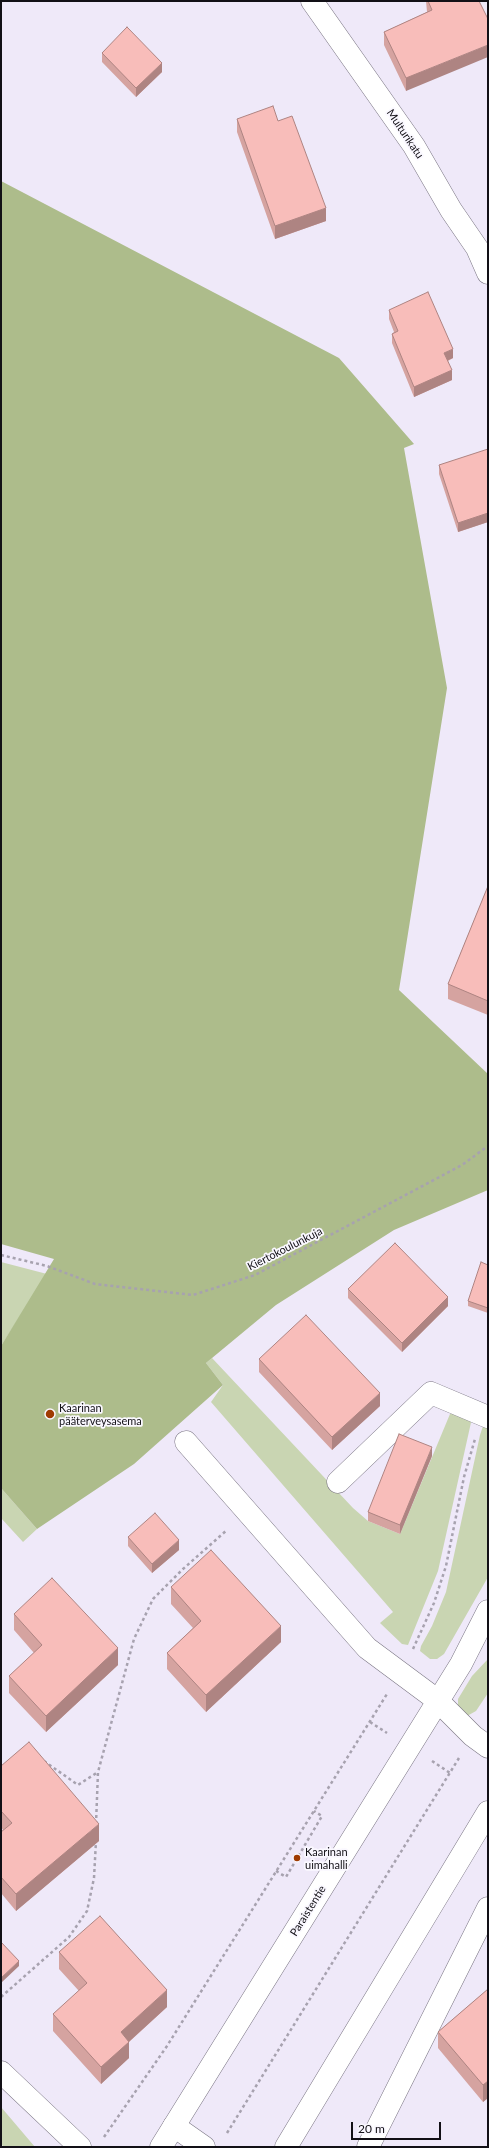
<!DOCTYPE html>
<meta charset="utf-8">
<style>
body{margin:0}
#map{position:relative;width:489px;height:2148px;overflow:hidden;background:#efe9f9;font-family:Lato,sans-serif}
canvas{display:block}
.frame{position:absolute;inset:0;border:2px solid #121016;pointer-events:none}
.scale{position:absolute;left:351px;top:2122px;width:90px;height:18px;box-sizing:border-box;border:2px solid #121016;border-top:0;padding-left:5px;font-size:12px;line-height:14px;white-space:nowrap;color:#121016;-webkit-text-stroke:3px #faf8ff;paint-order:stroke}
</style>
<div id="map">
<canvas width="489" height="2148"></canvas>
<div class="frame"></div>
<div class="scale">20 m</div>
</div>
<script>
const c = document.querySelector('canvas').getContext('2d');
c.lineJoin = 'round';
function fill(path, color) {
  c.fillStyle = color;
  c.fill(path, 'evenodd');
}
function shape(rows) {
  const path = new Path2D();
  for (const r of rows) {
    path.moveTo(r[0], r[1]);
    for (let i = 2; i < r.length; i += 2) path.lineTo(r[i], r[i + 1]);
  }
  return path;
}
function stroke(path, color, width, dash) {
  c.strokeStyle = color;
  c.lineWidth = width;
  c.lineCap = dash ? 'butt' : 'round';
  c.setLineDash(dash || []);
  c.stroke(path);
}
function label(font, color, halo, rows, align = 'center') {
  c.font = font + ' Lato,sans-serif';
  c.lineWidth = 3.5;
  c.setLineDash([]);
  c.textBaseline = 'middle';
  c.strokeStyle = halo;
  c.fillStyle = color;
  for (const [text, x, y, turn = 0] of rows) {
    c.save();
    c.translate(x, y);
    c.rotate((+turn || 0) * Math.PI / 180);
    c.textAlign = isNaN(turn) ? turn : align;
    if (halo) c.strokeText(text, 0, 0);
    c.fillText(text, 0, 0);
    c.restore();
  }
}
const green = shape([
 [1,1262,47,1274,1,1346],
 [212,1358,353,1508,368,1521,400,1534,450,1414,456,1411,472,1418,438,1571,408,1645,402,1644,380,1623,393,1612,211,1402,223,1385,206,1363],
 [484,1423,488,1424,488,1577,444,1654,437,1659,430,1659,420,1651,421,1646,432,1626,446,1592,480,1435],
 [1,1488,37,1529,23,1542,1,1518],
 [488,1659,488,1693,476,1711,467,1716,458,1709,458,1699,472,1676],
 [1,2107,35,2147,4,2147,1,2144]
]);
const forest = shape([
 [1,181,339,358,414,444,404,448,447,688,399,990,488,1074,488,1190,394,1230,276,1305,206,1363,223,1385,134,1464,37,1529,1,1488,1,1346,54,1259,1,1244]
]);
const path = shape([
 [1,1255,47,1266,95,1284,193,1295,255,1275,462,1165,488,1146],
 [413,1649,434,1603,446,1566,464,1477,475,1439],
 [370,1722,387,1733],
 [44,1761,78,1785,98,1772],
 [432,1761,450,1773],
 [96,1824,98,1772,134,1639,153,1599,183,1569,227,1530],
 [276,1871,286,1877,322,1816,314,1811],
 [1,1997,69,1937,87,1911,94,1878,96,1841],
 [227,2133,459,1758],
 [104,2137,167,2046,387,1694]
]);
const minor = shape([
 [312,1,414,146,451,210,477,248,488,273],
 [186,1442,367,1648,437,1700,473,1736,488,1747],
 [338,1482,431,1393,488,1417],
 [1,2072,80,2147],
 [174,2126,204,2147],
 [286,2147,488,1812],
 [368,2147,488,1908]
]);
const major = shape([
 [161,2147,461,1664,488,1611]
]);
const wall = shape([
 [426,1,479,1,406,91,384,45,384,32,427,12],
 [102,53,162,72,136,97,102,62],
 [237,119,278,121,326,221,275,239,237,132],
 [389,310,453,358,448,361,452,380,414,397,392,343,392,334,394,332,389,319],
 [488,450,488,522,458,532,439,474,439,465],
 [488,886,488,1015,448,999,448,984],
 [488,1265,488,1313,468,1306,468,1301],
 [348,1289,448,1306,402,1352,348,1298],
 [259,1359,380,1406,332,1450,259,1372],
 [432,1456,400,1534,368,1521,368,1512],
 [128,1537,179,1550,152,1573,128,1546],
 [171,1587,281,1642,206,1712,167,1669,167,1653,193,1628,171,1604],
 [14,1614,118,1665,46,1732,9,1693,9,1676,34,1653,14,1630],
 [1,1766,99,1841,16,1911,1,1893,1,1832,3,1830,1,1827],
 [59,1952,167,2007,129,2042,129,2058,101,2084,53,2031,53,2014,79,1991,59,1969],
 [488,1989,488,2098,483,2102,438,2048,438,2032]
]);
const shadedWall = shape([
 [488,45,488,57,406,91,406,78],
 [162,63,162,72,136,97,136,88],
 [326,208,326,221,275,239,275,226],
 [453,349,453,358,444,362,444,353],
 [452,370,452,380,414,397,414,387],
 [488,513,488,522,458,532,458,523],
 [448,1297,448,1306,402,1352,402,1343],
 [380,1393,380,1406,332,1450,332,1437],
 [432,1447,432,1456,400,1534,400,1525],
 [179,1540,179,1550,152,1573,152,1564],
 [281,1626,281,1642,206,1712,206,1695],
 [118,1648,118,1665,46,1732,46,1716],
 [99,1824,99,1841,16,1911,16,1894],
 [19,1961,19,1966,1,1983,1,1978],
 [167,1990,167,2007,121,2049,121,2032],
 [129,2042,129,2058,101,2084,101,2067],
 [488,2081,488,2098,483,2102,483,2085]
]);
const building = shape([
 [428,1,479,1,488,19,488,45,406,78,384,32,432,10,428,1],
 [127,27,162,63,136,88,102,53,127,27],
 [273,106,278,121,292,116,326,208,275,226,237,119,273,106],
 [428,292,453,349,444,353,452,370,414,387,392,334,398,331,389,310,428,292],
 [488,449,488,513,458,523,439,465,488,449],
 [488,886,488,1001,448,984,488,886],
 [395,1243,448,1297,402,1343,348,1289,395,1243],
 [481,1262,488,1265,488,1308,468,1301,481,1262],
 [306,1315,380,1393,332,1437,259,1359,306,1315],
 [399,1434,432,1447,400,1525,368,1512,399,1434],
 [155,1513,179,1540,152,1564,128,1537,155,1513],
 [211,1550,281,1626,206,1695,167,1653,201,1621,171,1587,211,1550],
 [52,1578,118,1648,46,1716,9,1676,42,1645,14,1614,52,1578],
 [29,1742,99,1824,16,1894,1,1877,1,1832,12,1823,1,1811,1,1766,29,1742],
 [100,1916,167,1990,121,2032,129,2042,101,2067,53,2014,87,1983,59,1952,100,1916],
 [1,1942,19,1961,1,1978,1,1942],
 [488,1989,488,2081,483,2085,438,2032,488,1989]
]);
const markers = [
 [50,1414,5,"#9f3b02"],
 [297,1858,4,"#9f3b02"]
];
const streetNames = [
 ["Multurikatu",405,134,56],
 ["Kiertokoulunkuja",285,1249,-27],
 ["Paraistentie",308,1911,-58]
];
const poiNames = [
 ["Kaarinan",59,1408],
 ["pääterveysasema",59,1421],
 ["Kaarinan",305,1852],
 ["uimahalli",305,1865]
];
fill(green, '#c9d5b2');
fill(forest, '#adbc8b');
stroke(minor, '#7a7583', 23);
stroke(major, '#7a7583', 23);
stroke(path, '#a7a2af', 2.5, [3, 3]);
stroke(minor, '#fff', 22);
stroke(major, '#fff', 22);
fill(wall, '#d5a3a0');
fill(shadedWall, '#ae8482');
fill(building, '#f8bdba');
stroke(building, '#ae8482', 1);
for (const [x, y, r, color] of markers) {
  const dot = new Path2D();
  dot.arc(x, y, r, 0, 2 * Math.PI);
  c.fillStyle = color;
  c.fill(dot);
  stroke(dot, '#faf8ff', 1.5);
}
label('11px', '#121016', '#faf8ff', streetNames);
label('11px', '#121016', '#faf8ff', poiNames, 'left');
</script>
